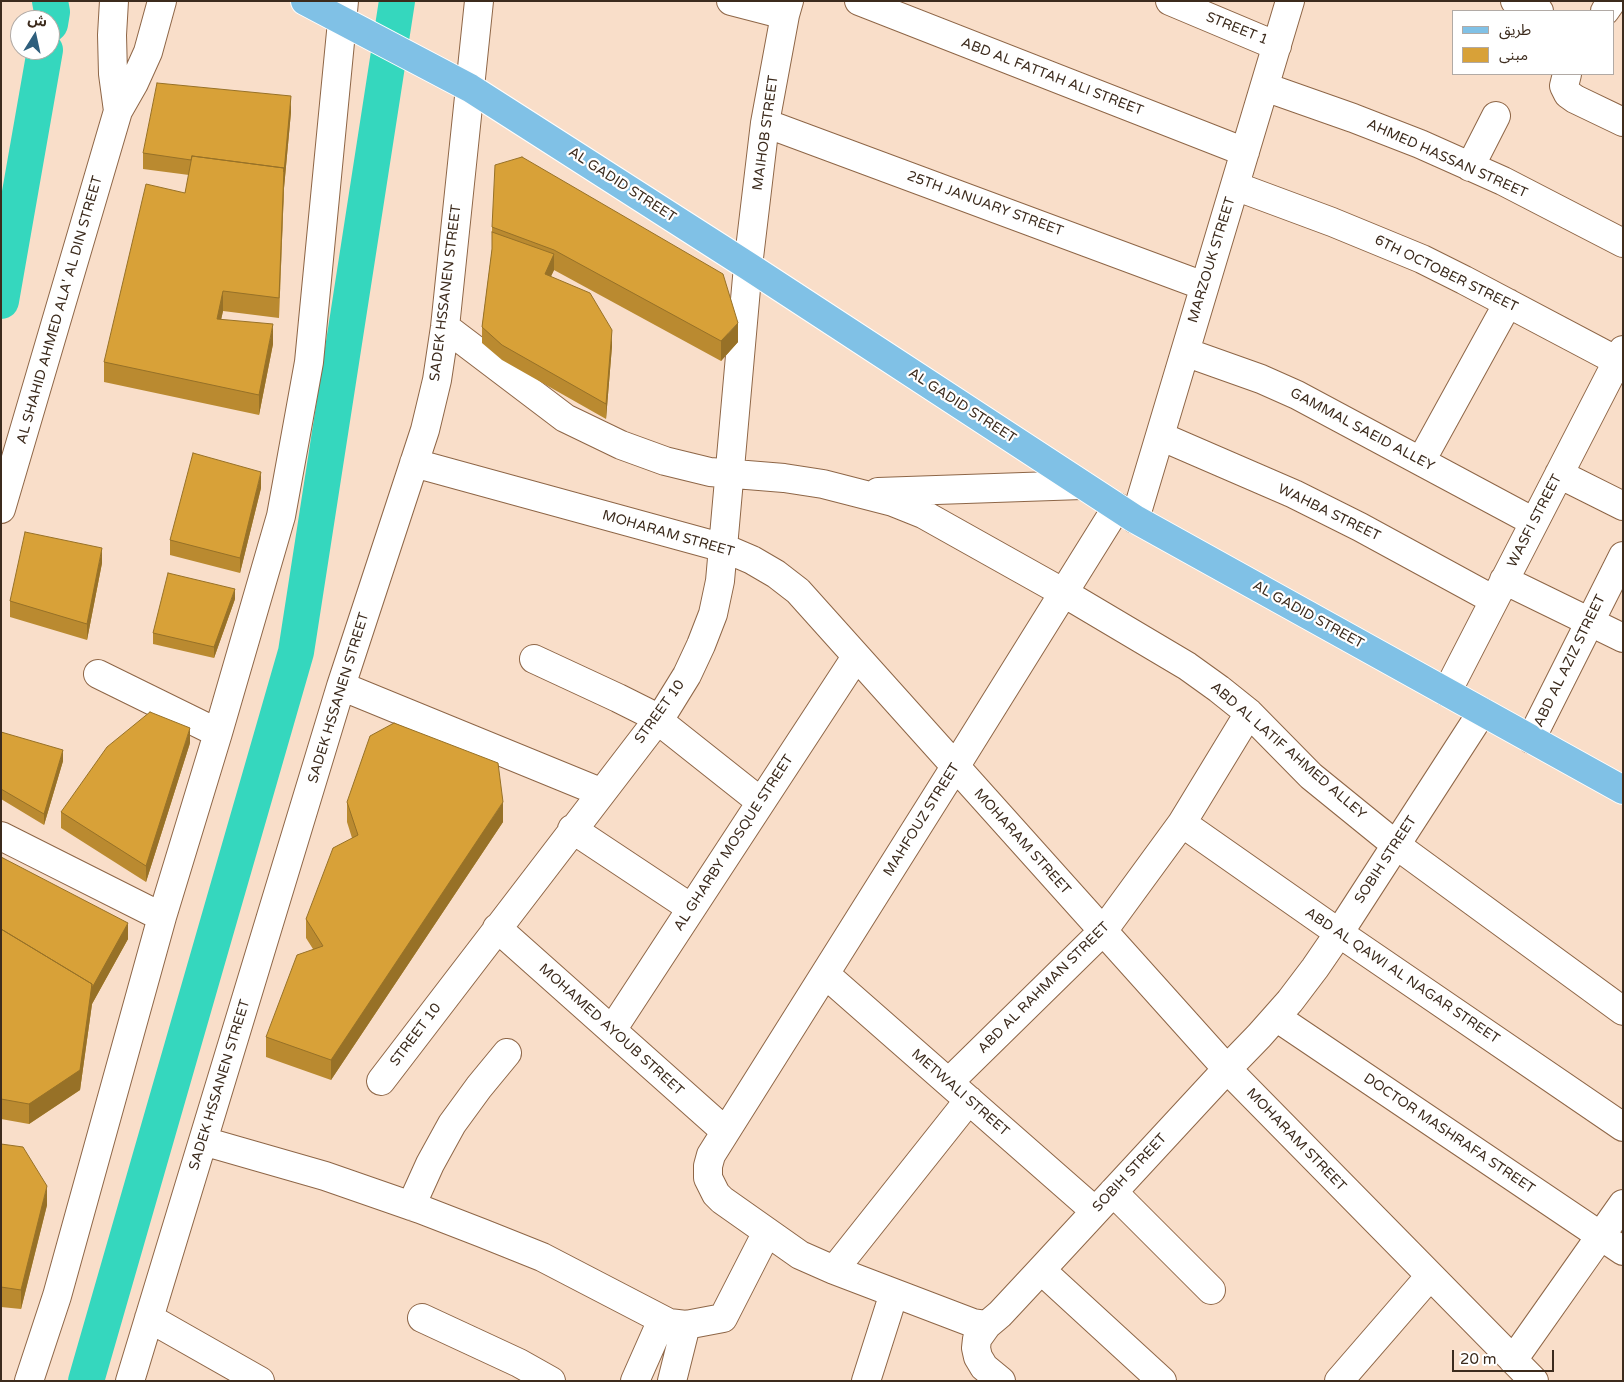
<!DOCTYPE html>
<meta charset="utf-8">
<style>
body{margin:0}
#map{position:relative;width:1624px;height:1382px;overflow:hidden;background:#f9dec9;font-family:"Varela Round","Noto Sans Arabic",sans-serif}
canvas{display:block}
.frame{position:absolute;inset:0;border:2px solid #3c2b1d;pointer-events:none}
.legend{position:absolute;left:1452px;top:10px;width:162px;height:65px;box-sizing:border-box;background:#fff;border:1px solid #b1aaa5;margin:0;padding:6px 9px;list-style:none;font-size:15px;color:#3c2b1d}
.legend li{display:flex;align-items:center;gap:10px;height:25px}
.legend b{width:25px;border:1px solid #b1aaa5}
.north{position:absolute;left:10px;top:10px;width:50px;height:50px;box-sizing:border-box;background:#fff;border:1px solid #b1aaa5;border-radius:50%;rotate:10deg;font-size:14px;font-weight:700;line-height:20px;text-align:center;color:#3c2b1d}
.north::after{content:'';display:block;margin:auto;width:18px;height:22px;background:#2f5f7d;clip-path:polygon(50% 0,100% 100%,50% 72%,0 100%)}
.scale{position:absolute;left:1452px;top:1350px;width:102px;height:22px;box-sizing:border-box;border:2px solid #3c2b1d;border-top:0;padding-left:6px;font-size:15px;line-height:18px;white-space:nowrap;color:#3c2b1d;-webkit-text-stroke:4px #fff;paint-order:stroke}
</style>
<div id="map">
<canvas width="1624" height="1382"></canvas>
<div class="frame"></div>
<ul class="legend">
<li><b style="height:6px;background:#80c1e6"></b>طريق</li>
<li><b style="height:14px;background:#d8a138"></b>مبنى</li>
</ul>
<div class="north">ش</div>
<div class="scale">20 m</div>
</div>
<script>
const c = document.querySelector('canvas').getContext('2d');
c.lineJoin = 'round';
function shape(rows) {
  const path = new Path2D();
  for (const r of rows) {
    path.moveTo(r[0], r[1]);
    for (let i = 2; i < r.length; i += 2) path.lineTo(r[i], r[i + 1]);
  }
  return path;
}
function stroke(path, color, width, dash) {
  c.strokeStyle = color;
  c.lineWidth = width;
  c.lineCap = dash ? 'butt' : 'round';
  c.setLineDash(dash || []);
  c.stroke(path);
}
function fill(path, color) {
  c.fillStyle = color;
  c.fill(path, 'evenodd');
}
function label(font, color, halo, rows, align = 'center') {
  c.font = font + ' "Varela Round",sans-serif';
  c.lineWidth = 4.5;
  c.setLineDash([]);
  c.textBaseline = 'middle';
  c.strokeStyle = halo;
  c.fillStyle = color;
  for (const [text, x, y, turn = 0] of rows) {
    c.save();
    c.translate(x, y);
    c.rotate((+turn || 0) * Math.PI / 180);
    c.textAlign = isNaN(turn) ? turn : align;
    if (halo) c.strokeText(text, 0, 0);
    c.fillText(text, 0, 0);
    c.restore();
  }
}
const canal = shape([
 [50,1,52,12,50,24],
 [1,301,45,50],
 [86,1381,296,652,397,1]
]);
const minor = shape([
 [114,1,112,35,113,74,118,111],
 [731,1,785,15],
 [859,1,1245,152],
 [1170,1,1277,46],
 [1515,1,1539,11],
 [1605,11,1612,1],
 [1567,74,1564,86,1568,94,1575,99,1623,122],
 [1265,87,1353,118,1420,144,1503,181,1623,243],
 [765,123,1204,286],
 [1470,167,1496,116],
 [1235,186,1332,222,1422,259,1464,280,1623,364],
 [445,327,565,418,621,445,665,461,710,472,784,478,823,484,893,502,923,514,1064,593,1187,666,1219,689,1249,713,1311,776,1396,845,1623,1011],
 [1185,352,1261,379,1297,395,1534,522],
 [1160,436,1294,494,1360,527,1494,600],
 [1421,461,1508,303],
 [414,463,724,548,752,560,776,574,798,591,1227,1069,1534,1381],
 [1559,474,1623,506],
 [878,492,1082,485],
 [1117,507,955,767,711,1155,708,1166,708,1178,716,1194,722,1200,800,1255,834,1270,973,1323,987,1325,1000,1314,1041,1270,1227,1069,1259,1036,1290,1001,1315,968,1339,933,1482,712],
 [1,509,118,111,134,83,148,52,162,1],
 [1135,519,1290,1],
 [1504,580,1623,638],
 [534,659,618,698,650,714,761,802],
 [98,674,218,733],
 [341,686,600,792],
 [1447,692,1623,350],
 [1531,739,1623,556],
 [1182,823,1339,933,1623,1127],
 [572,829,691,908],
 [1,836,162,917],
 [497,928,725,1131],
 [825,974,1095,1211],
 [1276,1017,1623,1251],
 [612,1030,856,657],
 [381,1081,666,709,687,675,701,645,713,614,720,581,748,266,765,123,785,15,789,1],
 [949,1082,1103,931,1182,823,1249,713],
 [203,1141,325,1176,420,1209,482,1233,542,1257,669,1323,686,1325,723,1318,767,1232],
 [1113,1192,1211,1290],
 [411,1206,430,1164,452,1124,479,1087,507,1053],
 [834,1270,969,1100],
 [1041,1270,1162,1381],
 [149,1318,260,1381],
 [422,1318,519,1363,551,1381],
 [987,1325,977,1339,976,1348,978,1357,984,1367,1001,1381],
 [1513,1360,1623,1204],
 [29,1381,57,1296,162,917,218,733,281,516,309,362,344,1],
 [130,1381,341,686,425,430,437,380,445,327,479,1],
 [635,1381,662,1320],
 [672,1381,686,1325],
 [866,1381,894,1293],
 [1339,1381,1430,1276]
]);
const major = shape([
 [305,1,470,88,748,266,1135,519,1623,790]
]);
const wall = shape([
 [291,112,284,188,279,318,223,311,221,319,273,344,259,415,104,382,104,362,185,193,189,175,143,169,143,153],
 [522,157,738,342,721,361,554,270,551,276,612,346,606,419,502,360,482,343,482,327,492,249,492,227],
 [261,488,240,573,170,555,170,540],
 [102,563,87,640,10,617,10,601],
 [235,599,214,658,153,644,153,633],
 [1,732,63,761,44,825,1,799],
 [190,743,146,882,61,828,61,812],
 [347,802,503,822,331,1080,266,1057,266,1037,313,949,306,938,306,919,352,838,347,822],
 [1,857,128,939,92,1004,80,1090,29,1124,1,1119],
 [1,1144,47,1205,21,1309,1,1307]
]);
const shadedWall = shape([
 [291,96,291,112,284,188,279,318,284,172],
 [554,254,554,270,545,289,545,274],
 [223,291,223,311,217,339,217,319],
 [738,323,738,342,721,361,721,341],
 [273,324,273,344,259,415,259,395],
 [612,330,612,346,606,419,606,404],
 [261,472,261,488,240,573,240,558],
 [102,548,102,563,87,640,87,624],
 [235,589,235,599,214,658,214,647],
 [190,728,190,743,146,882,146,866],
 [63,750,63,761,44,825,44,814],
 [503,802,503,822,331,1080,331,1060],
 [128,923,128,939,92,1004,80,1090,29,1124,29,1104,92,984],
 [47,1186,47,1205,21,1309,21,1290]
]);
const building = shape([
 [157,83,291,96,284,172,284,168,192,156,191,160,143,153,157,83],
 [192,156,284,168,279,298,223,291,217,319,273,324,259,395,104,362,146,184,185,193,192,156],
 [522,157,723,274,738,323,721,341,554,250,492,227,495,165,522,157],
 [492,232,554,254,545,274,590,293,612,330,606,404,502,345,482,327,492,249,492,232],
 [193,453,261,472,240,558,170,540,193,453],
 [25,532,102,548,87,624,10,601,25,532],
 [168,573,235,589,214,647,153,633,168,573],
 [150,712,190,728,146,866,61,812,107,747,150,712],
 [394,723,498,763,503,802,331,1060,266,1037,297,955,323,946,306,919,333,848,358,835,347,802,370,736,394,723],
 [1,732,63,750,44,814,1,789,1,732],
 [1,857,128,923,92,988,92,984,1,929,1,857],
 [1,929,92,984,80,1070,29,1104,1,1099,1,929],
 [1,1144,23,1147,47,1186,21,1290,1,1287,1,1144]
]);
const streetNames = [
 ["STREET 1",1237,29,22],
 ["ABD AL FATTAH ALI STREET",1052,77,21],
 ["MAIHOB STREET",766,133,-82],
 ["AHMED HASSAN STREET",1447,159,24],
 ["AL GADID STREET",622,185,33],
 ["25TH JANUARY STREET",985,204,20],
 ["MARZOUK STREET",1212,260,-73],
 ["6TH OCTOBER STREET",1446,274,26],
 ["SADEK HSSANEN STREET",446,293,-83],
 ["AL SHAHID AHMED ALA' AL DIN STREET",60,310,-74],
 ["AL GADID STREET",962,406,33],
 ["GAMMAL SAEID ALLEY",1362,430,28],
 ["WAHBA STREET",1329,513,26],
 ["WASFI STREET",1535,521,-63],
 ["MOHARAM STREET",668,534,16],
 ["AL GADID STREET",1308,615,29],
 ["ABD AL AZIZ STREET",1570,661,-64],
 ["SADEK HSSANEN STREET",339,698,-73],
 ["STREET 10",660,712,-54],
 ["ABD AL LATIF AHMED ALLEY",1288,751,41],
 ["MAHFOUZ STREET",922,820,-58],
 ["MOHARAM STREET",1022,842,48],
 ["AL GHARBY MOSQUE STREET",734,843,-57],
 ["SOBIH STREET",1386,860,-57],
 ["ABD AL QAWI AL NAGAR STREET",1402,976,34],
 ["ABD AL RAHMAN STREET",1044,988,-45],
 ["MOHAMED AYOUB STREET",611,1030,42],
 ["STREET 10",416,1035,-53],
 ["SADEK HSSANEN STREET",220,1085,-73],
 ["METWALI STREET",960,1093,41],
 ["DOCTOR MASHRAFA STREET",1449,1134,34],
 ["MOHARAM STREET",1296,1140,46],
 ["SOBIH STREET",1130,1173,-47]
];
stroke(canal, '#35d7be', 36);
stroke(minor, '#8e6647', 30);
stroke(major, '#fff', 30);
stroke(minor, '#fff', 28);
stroke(major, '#80c1e6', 28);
fill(wall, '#ba8a30');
fill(shadedWall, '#977127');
fill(building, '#d8a138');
stroke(building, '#977127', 1);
label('14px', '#3c2b1d', '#fff', streetNames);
</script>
